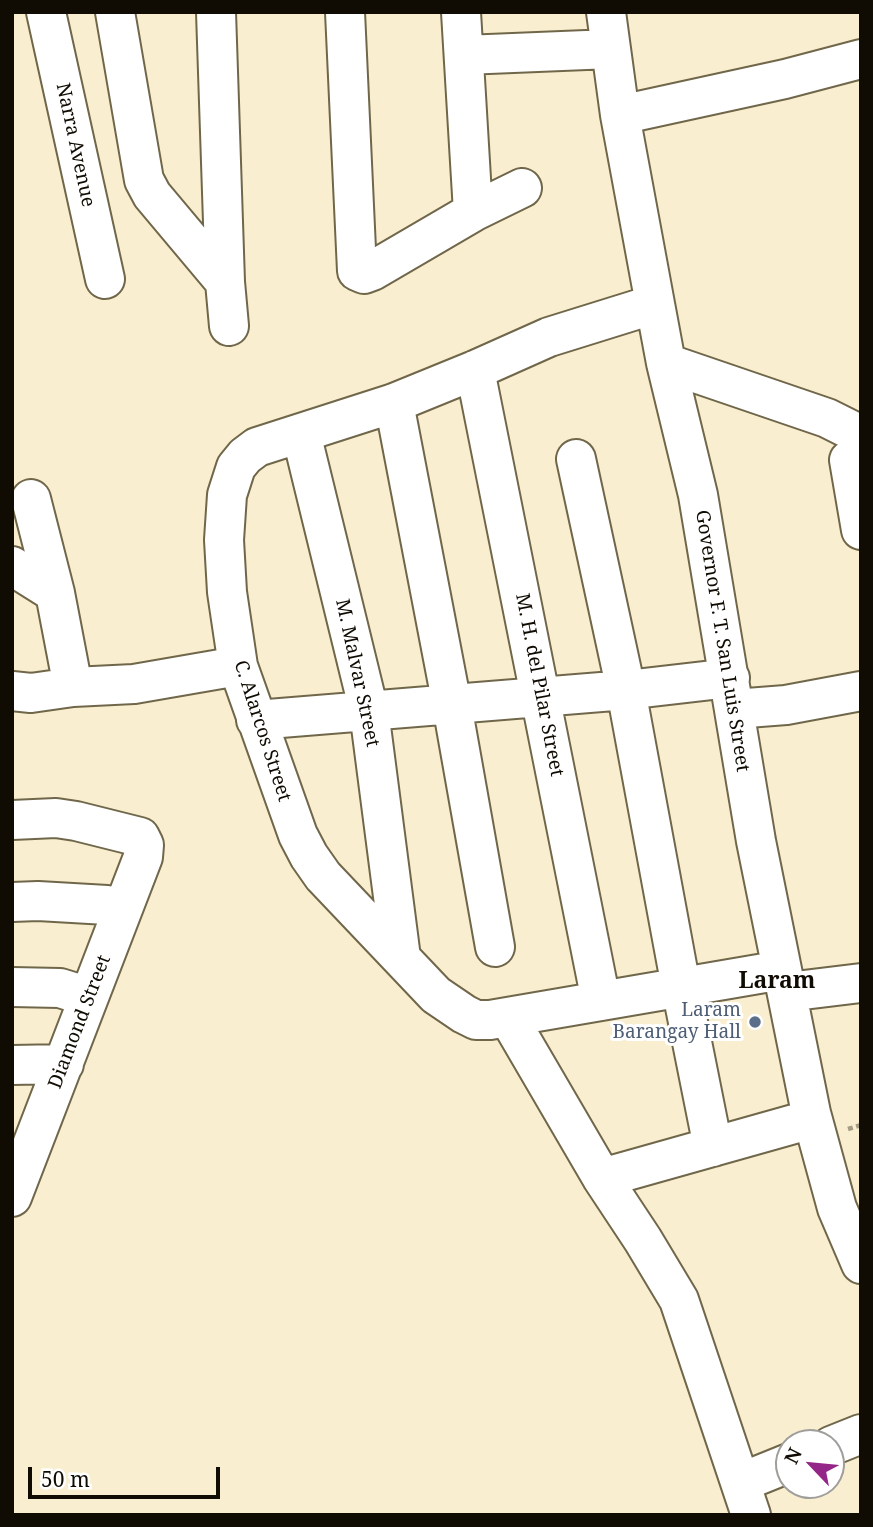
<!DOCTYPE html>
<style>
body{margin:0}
#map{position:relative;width:873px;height:1527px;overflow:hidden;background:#f9eecf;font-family:"Noto Serif",serif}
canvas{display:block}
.frame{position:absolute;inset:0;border:14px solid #100c03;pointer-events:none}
.north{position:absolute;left:775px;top:1429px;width:70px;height:70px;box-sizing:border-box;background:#fff;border:2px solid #9f9e9a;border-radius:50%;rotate:296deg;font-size:19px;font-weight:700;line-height:28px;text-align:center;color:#100c03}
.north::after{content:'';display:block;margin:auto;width:24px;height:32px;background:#942688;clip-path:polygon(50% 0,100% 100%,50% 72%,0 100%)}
.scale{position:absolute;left:28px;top:1467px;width:192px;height:32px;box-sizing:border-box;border:4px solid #100c03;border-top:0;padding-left:9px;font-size:21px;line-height:24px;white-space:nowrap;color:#100c03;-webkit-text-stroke:5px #fff;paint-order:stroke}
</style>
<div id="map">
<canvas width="873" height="1527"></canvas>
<div class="frame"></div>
<div class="north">N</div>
<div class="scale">50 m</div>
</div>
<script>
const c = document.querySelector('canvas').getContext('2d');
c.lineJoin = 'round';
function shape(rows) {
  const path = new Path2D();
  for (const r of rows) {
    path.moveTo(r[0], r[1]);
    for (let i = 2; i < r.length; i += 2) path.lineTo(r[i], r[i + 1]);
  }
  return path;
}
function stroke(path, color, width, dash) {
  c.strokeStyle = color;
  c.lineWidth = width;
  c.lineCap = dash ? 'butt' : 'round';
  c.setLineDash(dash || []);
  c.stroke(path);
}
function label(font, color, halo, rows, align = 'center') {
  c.font = font + ' "Noto Serif",serif';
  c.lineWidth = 6;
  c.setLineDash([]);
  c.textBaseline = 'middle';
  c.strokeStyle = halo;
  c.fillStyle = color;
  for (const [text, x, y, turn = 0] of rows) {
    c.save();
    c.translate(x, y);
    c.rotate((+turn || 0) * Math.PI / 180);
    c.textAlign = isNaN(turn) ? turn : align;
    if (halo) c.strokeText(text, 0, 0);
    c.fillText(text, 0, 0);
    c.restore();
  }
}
const path = shape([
 [848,1129,861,1125]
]);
const minor = shape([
 [46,12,105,279],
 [115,12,144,180,152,195,225,282],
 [216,12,225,282,229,326],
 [345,12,357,271,364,274,372,271,473,212,522,188],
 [461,12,473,212],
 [606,12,620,115,655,304,666,363,698,495,756,841,811,1113,837,1208,861,1264],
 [464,55,611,49],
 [620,115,785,79,861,59],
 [655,304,549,337,475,370,394,403,257,447,245,456,236,467,227,495,224,540,227,592,238,666,298,835,309,856,323,876,436,995,464,1014,476,1020,490,1020,782,970],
 [666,363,827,418,861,435],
 [475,370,601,1001],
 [394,403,452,705,495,947],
 [301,433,369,711,401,958],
 [576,459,626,690,681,987,713,1147],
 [849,460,861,530],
 [31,499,55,593,73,687],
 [12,566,55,593],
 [12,691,31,693,73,687,134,684,238,666],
 [734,709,786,705,861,691],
 [256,720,626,690,730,678],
 [12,820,56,818,76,821,140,837,144,845,143,857,12,1197],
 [12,902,38,901,107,905,122,911],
 [12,987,60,988,89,997],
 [787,992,861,983],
 [508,1017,602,1178,643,1240,679,1300,751,1515],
 [12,1065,64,1064],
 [602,1178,794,1124],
 [831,1446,861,1434],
 [742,1482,789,1463]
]);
const markers = [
 [755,1022,7,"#5c6f8a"]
];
const streetNames = [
 ["Narra Avenue",75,145,78],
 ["Governor F. T. San Luis Street",722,641,81],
 ["M. Malvar Street",357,673,78],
 ["M. H. del Pilar Street",539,685,79],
 ["C. Alarcos Street",262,731,72],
 ["Diamond Street",80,1022,-69]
];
const serviceNames = [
 ["Laram",741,1011],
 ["Barangay Hall",741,1033]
];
const quarterNames = [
 ["Laram",777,981]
];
stroke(minor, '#70674b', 42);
stroke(path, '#a49c85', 4.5, [5, 3.5]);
stroke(minor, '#fff', 38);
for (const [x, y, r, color] of markers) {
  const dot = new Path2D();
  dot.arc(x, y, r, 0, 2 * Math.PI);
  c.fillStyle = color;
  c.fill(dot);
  stroke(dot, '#fff', 2.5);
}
label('19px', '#100c03', '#fff', streetNames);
label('19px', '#4e5e75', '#fff', serviceNames, 'right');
label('bold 23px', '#100c03', '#fff', quarterNames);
</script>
